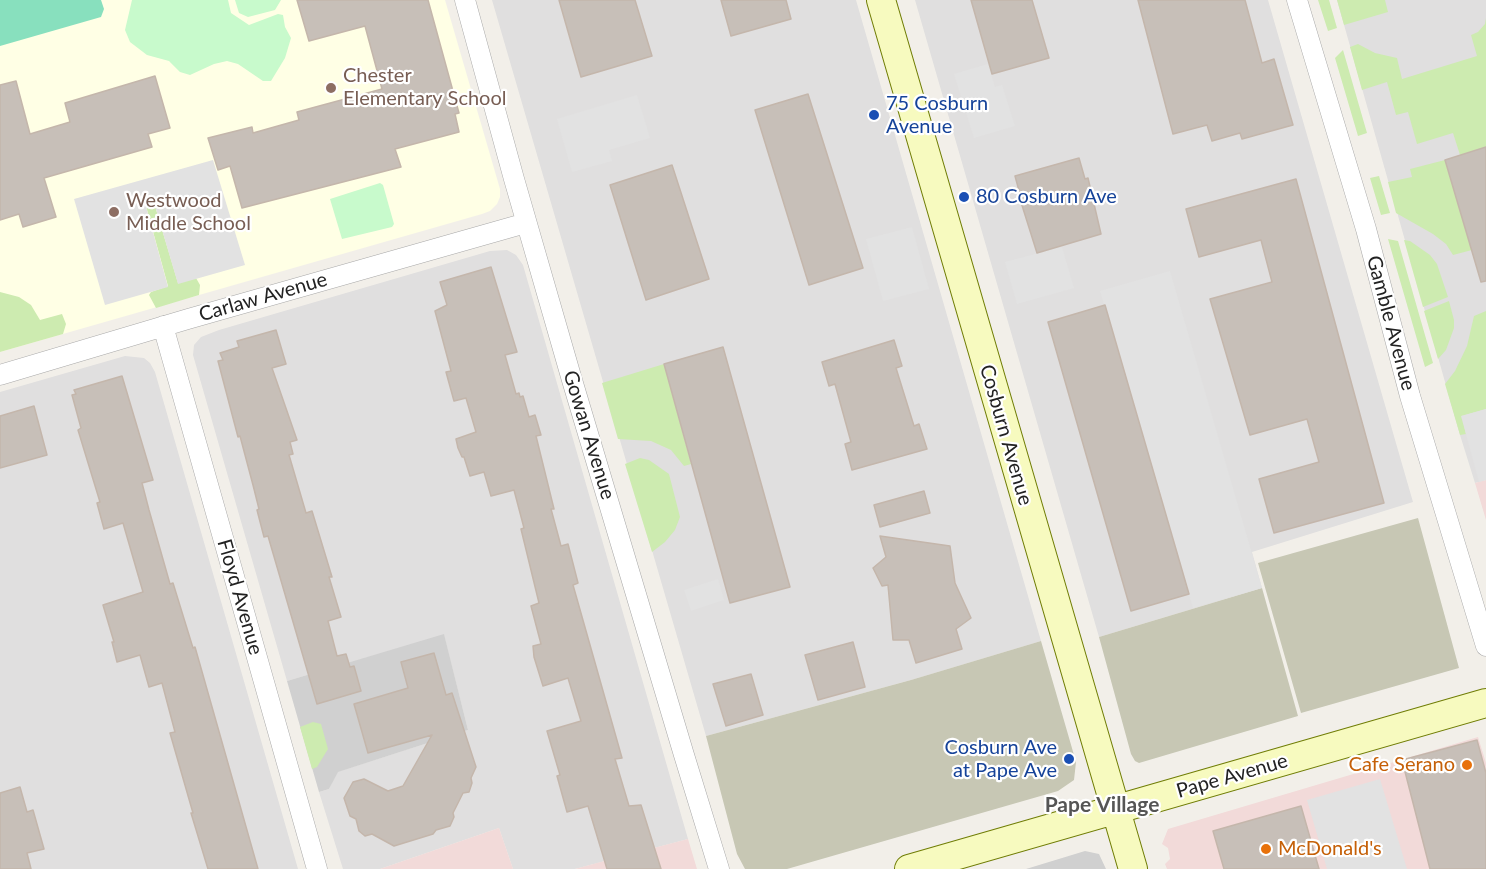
<!DOCTYPE html>
<style>
body{margin:0}
canvas{display:block;background:#f2efe9}
</style>
<canvas width="1486" height="869"></canvas>
<script>
const c = document.querySelector('canvas').getContext('2d');
c.lineJoin = 'round';
function fill(path, color) {
  c.fillStyle = color;
  c.fill(path, 'evenodd');
}
function shape(rows) {
  const path = new Path2D();
  for (const r of rows) {
    path.moveTo(r[0], r[1]);
    for (let i = 2; i < r.length; i += 2) path.lineTo(r[i], r[i + 1]);
  }
  return path;
}
function stroke(path, color, width, dash) {
  c.strokeStyle = color;
  c.lineWidth = width;
  c.lineCap = dash ? 'butt' : 'round';
  c.setLineDash(dash || []);
  c.stroke(path);
}
function label(font, color, halo, rows, align = 'center') {
  c.font = font + ' Lato,sans-serif';
  c.lineWidth = 4.5;
  c.setLineDash([]);
  c.textBaseline = 'middle';
  c.strokeStyle = halo;
  c.fillStyle = color;
  for (const [text, x, y, turn = 0] of rows) {
    c.save();
    c.translate(x, y);
    c.rotate((+turn || 0) * Math.PI / 180);
    c.textAlign = isNaN(turn) ? turn : align;
    if (halo) c.strokeText(text, 0, 0);
    c.fillText(text, 0, 0);
    c.restore();
  }
}
const residential = shape([
 [492,0,856,0,1041,641,911,680,706,736],
 [915,0,1268,0,1413,502,1252,552,1262,588,1099,637],
 [1337,0,1486,0,1486,480,1475,483,1460,435],
 [507,250,516,255,523,265,688,839,575,869,513,869,499,828,380,869,343,869,319,792,329,789,337,772,468,730,444,635,287,681,193,355,194,345,201,337,219,330,490,251],
 [125,356,144,358,150,363,155,372,298,869,0,869,0,392]
]);
const commercial = shape([
 [1486,480,1486,520,1475,483],
 [1478,737,1486,763,1486,869,1167,869,1165,864,1170,859,1168,848,1162,844,1168,829],
 [499,828,513,869,380,869],
 [688,839,697,869,575,869,608,860]
]);
const education = shape([
 [0,0,445,0,500,189,500,197,497,204,490,211,482,214,0,352]
]);
const religious = shape([
 [444,634,468,730,338,772,329,789,319,792,287,681],
 [1085,851,1099,854,1106,869,1026,869]
]);
const construction = shape([
 [1418,518,1459,668,1301,713,1258,563],
 [1262,588,1298,716,1139,763,1135,761,1131,754,1099,637],
 [1041,641,1076,762,1074,780,1058,791,787,869,745,869,737,854,706,736,911,680]
]);
const grass = shape([
 [1318,0,1329,0,1337,28,1328,31],
 [1337,0,1385,0,1388,12,1344,25],
 [1486,18,1486,147,1460,155,1453,133,1417,144,1408,112,1396,115,1387,82,1362,90,1350,47,1358,44,1375,53,1397,58,1402,79,1477,56,1471,35,1478,32,1485,24],
 [1343,50,1367,133,1358,136,1335,58],
 [1445,160,1472,250,1453,255,1446,244,1433,234,1396,213,1388,182,1412,177,1410,169],
 [1379,176,1390,213,1381,215,1370,178],
 [152,203,155,206,178,283,196,278,200,285,199,295,156,308,149,295,151,292,168,286,146,206],
 [1388,239,1398,241,1433,363,1425,367],
 [1404,240,1410,241,1430,255,1437,264,1448,297,1423,307],
 [0,292,19,297,31,305,40,320,62,314,66,324,63,334,0,352],
 [1449,301,1454,320,1454,328,1446,350,1438,359,1424,311],
 [1486,311,1486,409,1462,416,1466,434,1460,435,1445,384,1455,371,1467,346,1474,316],
 [664,364,691,464,684,466,671,450,651,441,618,439,602,383],
 [640,458,649,460,669,474,680,517,675,530,665,542,652,552,625,464],
 [313,722,321,724,328,749,317,767,312,769,300,727]
]);
const park = shape([
 [132,0,228,0,231,13,249,25,278,14,283,15,285,27,291,38,285,58,271,81,263,81,238,64,227,61,214,64,190,75,180,72,169,61,147,55,130,42,125,30],
 [235,0,281,0,275,10,248,17,239,13],
 [380,183,383,185,394,224,392,227,342,239,330,199]
]);
const pitch = shape([
 [0,0,101,0,104,9,101,17,0,46]
]);
const parking = shape([
 [988,64,995,87,1002,85,1015,126,974,138,954,74],
 [637,95,650,138,609,150,612,161,572,172,557,119],
 [213,160,245,265,178,284,155,206,149,204,146,206,147,210,168,287,105,305,74,199],
 [912,227,929,289,883,301,866,239],
 [1062,247,1074,288,1017,304,1005,262],
 [1170,271,1262,588,1193,608,1100,291],
 [1486,409,1486,480,1479,482,1461,416],
 [718,579,724,600,691,611,684,590],
 [1380,779,1407,869,1327,869,1307,800]
]);
const building = shape([
 [297,0,428,0,459,113,455,114,459,132,395,149,401,167,242,208,230,166,218,170,208,138,252,127,253,133,299,120,297,112,382,89,365,26,309,41,297,0],
 [559,0,635,0,652,56,581,77,559,0],
 [721,0,786,0,791,19,731,36,721,0],
 [971,0,1032,0,1049,58,992,74,971,0],
 [1138,0,1245,0,1262,63,1274,59,1293,125,1242,139,1240,133,1212,141,1207,125,1173,134,1138,0],
 [155,76,170,128,148,134,152,147,44,178,56,217,23,227,19,214,0,220,0,85,16,81,30,134,70,122,65,103,155,76],
 [808,94,863,268,809,285,755,110,808,94],
 [1486,147,1486,281,1481,282,1445,160,1486,147],
 [1079,158,1085,179,1088,178,1101,234,1037,253,1020,199,1021,198,1015,176,1079,158],
 [672,165,709,279,646,300,610,185,672,165],
 [1296,179,1384,503,1274,533,1259,479,1319,462,1307,419,1250,435,1210,299,1272,282,1261,240,1199,257,1186,209,1296,179],
 [491,267,517,352,505,355,516,394,519,393,520,397,523,396,529,417,535,415,541,435,536,436,554,509,551,509,561,546,568,544,578,583,573,585,622,758,615,759,629,806,641,805,661,869,607,869,588,806,567,812,557,776,560,775,547,731,581,721,568,678,543,686,534,657,533,646,541,644,531,606,539,603,521,529,524,528,514,490,491,496,484,472,470,476,464,457,462,457,458,448,456,439,476,432,466,398,454,401,446,372,451,371,435,311,447,305,440,282,491,267],
 [1105,305,1189,594,1131,611,1048,322,1105,305],
 [276,330,286,364,272,368,297,440,290,442,293,454,289,455,306,513,312,511,332,577,329,577,341,617,328,621,337,656,346,654,350,667,354,666,361,691,317,704,268,536,264,537,257,510,259,509,253,485,240,436,238,437,218,361,223,360,220,353,239,347,237,341,276,330],
 [894,340,902,366,896,368,914,426,919,424,927,449,852,470,845,444,851,442,835,384,829,386,822,362,894,340],
 [723,347,790,587,730,603,664,364,723,347],
 [122,376,153,480,142,483,149,510,170,584,173,583,193,648,195,647,258,869,208,869,191,813,193,813,170,733,175,732,162,683,149,687,140,655,117,662,112,642,114,642,103,605,143,592,123,523,104,529,97,503,100,502,78,430,81,428,72,395,76,394,74,390,122,376],
 [34,406,47,455,0,468,0,416,34,406],
 [924,491,930,513,880,527,874,505,924,491],
 [880,536,950,546,955,583,971,618,956,629,962,649,916,663,909,640,893,640,888,585,882,586,873,568,886,557,880,536],
 [853,642,865,687,818,700,805,655,853,642],
 [434,653,446,695,452,693,476,767,471,778,472,783,469,792,463,793,453,813,454,817,450,826,436,830,433,834,394,846,372,834,365,836,359,831,356,819,350,816,344,798,353,782,364,779,388,791,403,786,432,735,368,753,354,704,408,688,401,662,434,653],
 [751,674,763,715,726,726,713,684,751,674],
 [1477,740,1486,773,1486,869,1430,869,1402,760,1477,740],
 [20,787,27,812,33,810,44,849,27,853,31,869,0,869,0,793,20,787],
 [1301,806,1319,869,1224,869,1213,831,1301,806]
]);
const street = shape([
 [465,0,514,179,572,380,684,755,719,869],
 [1297,0,1366,229,1410,396,1486,646],
 [163,326,317,869],
 [0,375,188,319,526,223]
]);
const secondary = shape([
 [881,0,1133,869],
 [909,869,1486,703]
]);
const markers = [
 [331,88,6,"#8d6e63"],
 [874,115,6,"#1a4fb4"],
 [964,197,6,"#1a4fb4"],
 [114,212,6,"#8d6e63"],
 [1069,759,6,"#1a4fb4"],
 [1467,765,6,"#e8710a"],
 [1266,849,6,"#e8710a"]
];
const educationNames = [
 ["Chester",343,76],
 ["Elementary School",343,99],
 ["Westwood",126,201],
 ["Middle School",126,224]
];
const transitNames = [
 ["75 Cosburn",886,104],
 ["Avenue",886,127],
 ["80 Cosburn Ave",976,197],
 ["Cosburn Ave",1057,748,"right"],
 ["at Pape Ave",1057,771,"right"]
];
const streetNames = [
 ["Carlaw Avenue",263,297,-16],
 ["Gamble Avenue",1391,323,75],
 ["Gowan Avenue",589,435,73],
 ["Cosburn Avenue",1006,435,74],
 ["Floyd Avenue",240,597,74],
 ["Pape Avenue",1232,776,-16]
];
const foodNames = [
 ["Cafe Serano",1455,765],
 ["McDonald's",1278,849,"left"]
];
const neighbourhoodNames = [
 ["Pape Village",1102,805]
];
fill(residential, '#e0dfdf');
fill(commercial, '#f2dad9');
fill(education, '#ffffe5');
fill(religious, '#d0d0d0');
fill(construction, '#c7c7b4');
fill(grass, '#cdebb0');
fill(park, '#c8facc');
fill(pitch, '#88e0be');
fill(parking, '#e2e2e2');
fill(building, '#c7bfb8');
stroke(building, '#c4b6ab', 1.5);
stroke(street, '#a9a9a9', 21);
stroke(secondary, '#707d05', 30);
stroke(street, '#fff', 20);
stroke(secondary, '#f7fabf', 28);
for (const [x, y, r, color] of markers) {
  const dot = new Path2D();
  dot.arc(x, y, r, 0, 2 * Math.PI);
  c.fillStyle = color;
  c.fill(dot);
  stroke(dot, '#fff', 2);
}
label('20px', '#785e54', '#fff', educationNames, 'left');
label('20px', '#164399', '#fff', transitNames, 'left');
label('20px', '#222', '#fff', streetNames);
label('20px', '#c56008', '#fff', foodNames, 'right');
label('bold 21px', '#555', '#fff', neighbourhoodNames);
</script>
